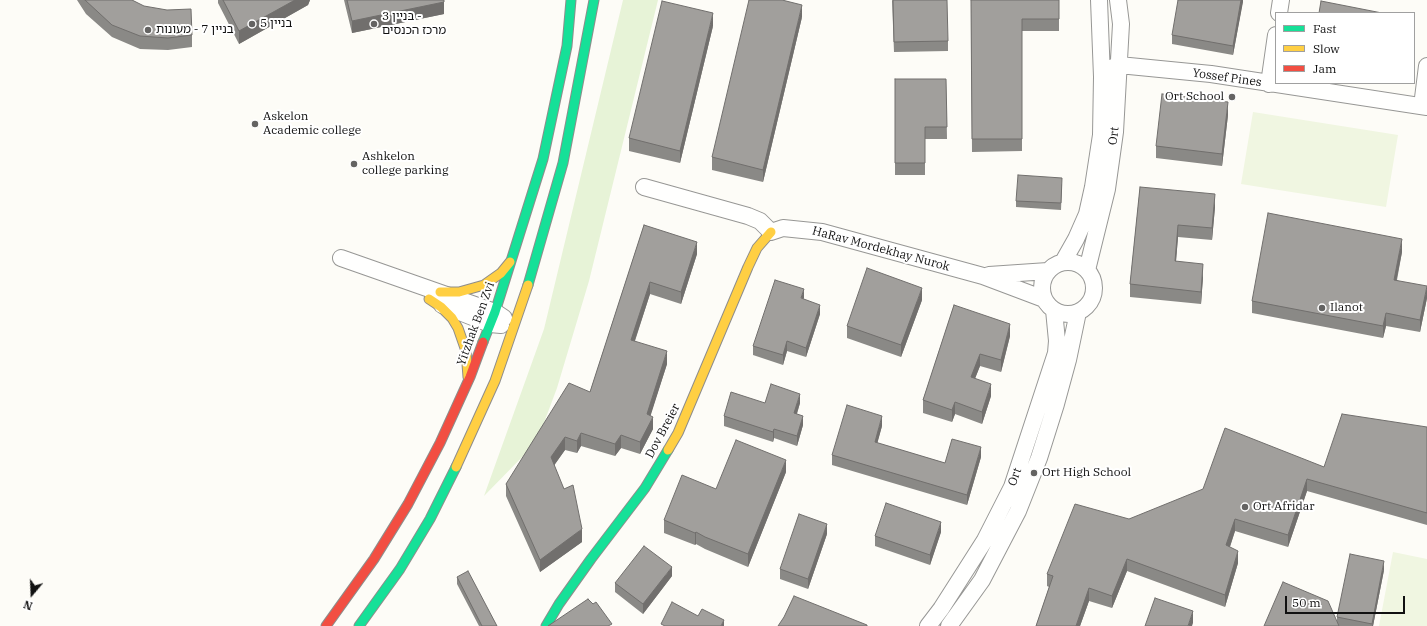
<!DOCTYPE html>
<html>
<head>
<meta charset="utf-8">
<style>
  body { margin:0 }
  #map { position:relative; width:1427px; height:626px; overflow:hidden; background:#fdfcf7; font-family:"IBM Plex Serif",serif }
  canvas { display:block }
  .legend { position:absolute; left:1275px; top:12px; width:140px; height:72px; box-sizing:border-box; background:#fff; border:1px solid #a0a0a0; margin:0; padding:5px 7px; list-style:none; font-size:12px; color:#111 }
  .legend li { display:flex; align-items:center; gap:8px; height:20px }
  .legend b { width:20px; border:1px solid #a0a0a0 }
  .north { position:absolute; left:12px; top:574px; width:40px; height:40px; -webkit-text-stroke:3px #fff; paint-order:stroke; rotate:199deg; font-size:11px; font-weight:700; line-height:16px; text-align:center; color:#111 }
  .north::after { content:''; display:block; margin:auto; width:14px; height:18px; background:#111; clip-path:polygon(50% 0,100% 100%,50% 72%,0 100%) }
  .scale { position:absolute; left:1285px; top:596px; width:120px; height:18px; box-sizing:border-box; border:2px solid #111; border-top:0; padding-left:5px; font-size:12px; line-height:14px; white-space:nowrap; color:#111; -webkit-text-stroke:3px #fff; paint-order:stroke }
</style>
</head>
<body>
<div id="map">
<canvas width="1427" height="626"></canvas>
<ul class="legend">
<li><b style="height:5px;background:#16e098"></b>Fast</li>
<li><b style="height:5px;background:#ffcf43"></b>Slow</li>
<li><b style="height:5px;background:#f24e42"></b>Jam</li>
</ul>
<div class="north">N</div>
<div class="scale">50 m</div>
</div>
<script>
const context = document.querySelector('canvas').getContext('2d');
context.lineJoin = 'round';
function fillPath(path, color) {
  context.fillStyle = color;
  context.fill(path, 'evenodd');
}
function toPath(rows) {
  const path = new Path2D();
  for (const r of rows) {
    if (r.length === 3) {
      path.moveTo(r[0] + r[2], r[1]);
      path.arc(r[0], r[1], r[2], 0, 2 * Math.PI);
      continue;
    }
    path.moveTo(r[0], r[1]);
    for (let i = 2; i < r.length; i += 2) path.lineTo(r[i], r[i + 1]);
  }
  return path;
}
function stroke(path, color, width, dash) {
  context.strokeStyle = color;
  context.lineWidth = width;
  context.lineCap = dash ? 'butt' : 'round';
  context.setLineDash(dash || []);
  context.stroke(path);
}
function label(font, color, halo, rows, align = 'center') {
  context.font = font + ' "IBM Plex Serif","Noto Sans Hebrew",serif';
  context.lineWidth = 4;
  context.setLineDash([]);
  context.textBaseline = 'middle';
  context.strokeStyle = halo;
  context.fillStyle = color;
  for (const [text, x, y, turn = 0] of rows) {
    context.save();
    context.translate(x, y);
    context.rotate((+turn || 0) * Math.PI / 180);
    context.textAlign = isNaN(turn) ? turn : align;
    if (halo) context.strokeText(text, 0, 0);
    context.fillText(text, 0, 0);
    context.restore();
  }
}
fillPath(toPath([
  [623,0,658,0,589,281,557,388,542,428,530,449,484,496,544,329]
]), '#e7f3d7');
fillPath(toPath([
  [1253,112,1398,135,1386,207,1241,184],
  [1393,552,1427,559,1427,626,1379,626]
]), '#f0f6e1');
const street = toPath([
  [1279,13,1281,0],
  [1102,77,1113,67,1119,65,1211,74,1427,107],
  [1269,84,1276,35],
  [1422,106,1427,66],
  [644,187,748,216,760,221,771,232,783,228,822,232,983,276,1044,299],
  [341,258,495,312,504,318],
  [1063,262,1076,239,1087,214,1093,187,1101,135,1102,77,1099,0],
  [1068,288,26],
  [1087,270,1107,189,1115,132,1121,24,1118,0],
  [989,275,1048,271],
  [442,305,490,324,501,325],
  [928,626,941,609,985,540,1012,487,1056,353,1057,341,1054,310],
  [949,626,982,580,1018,511,1039,458,1056,404,1068,360,1078,312]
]);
const fast = toPath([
  [528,285,563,163,594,0],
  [483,342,495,312,543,159,567,46,571,0],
  [359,626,400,569,430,519,456,467],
  [546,626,559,604,591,559,645,488,668,450]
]);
const slow = toPath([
  [440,292,459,292,484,285,501,273,510,262],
  [429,299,441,307,452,318,458,328,466,351,468,377],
  [668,450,678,433,748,267,757,248,771,232],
  [456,467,495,381,528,285]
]);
const jam = toPath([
  [326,626,374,559,408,504,440,443,470,377,483,342]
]);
stroke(street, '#979795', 18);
stroke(fast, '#8e8d8b', 11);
stroke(slow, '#8e8d8b', 11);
stroke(jam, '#8e8d8b', 11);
stroke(street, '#fffffe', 16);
stroke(fast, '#16e098', 9);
stroke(slow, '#ffcf43', 9);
stroke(jam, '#f24e42', 9);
fillPath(toPath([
  [77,0,132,0,192,35,192,47,168,50,140,49,112,37,86,14],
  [218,0,310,0,308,5,239,44,218,3],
  [344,0,444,0,444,14,352,33],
  [892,0,948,41,948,51,894,52],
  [971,0,1059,0,1059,31,1022,31,1022,151,972,152],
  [1243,0,1233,55,1172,44,1172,35],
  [802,17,763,182,712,170,712,157],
  [713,26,680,163,629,151,629,138],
  [895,79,946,79,947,139,925,139,925,175,895,175],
  [1228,115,1222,166,1156,158,1156,146],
  [1062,184,1061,210,1016,207,1016,201],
  [1140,187,1215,207,1212,240,1178,237,1176,261,1203,277,1201,304,1130,297,1130,284],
  [644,225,697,254,681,304,650,294,635,341,667,364,650,416,653,429,640,454,621,448,615,456,581,446,577,453,565,450,554,465,582,542,540,572,506,496,506,484,590,392],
  [1402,252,1397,280,1427,298,1420,332,1386,326,1383,338,1252,313,1252,301],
  [804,299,820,314,806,357,787,351,783,365,753,355,753,346],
  [922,300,901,357,847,338,847,326],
  [954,305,1010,336,1001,372,980,366,975,378,991,396,982,424,955,414,952,422,923,413,923,400],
  [765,403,800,403,797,414,803,425,797,446,774,438,773,442,724,426,724,416],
  [882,426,877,443,945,463,981,457,967,505,832,465,832,455],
  [1427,427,1427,525,1307,491,1288,547,1235,531,1230,547,1238,563,1225,607,1127,571,1112,608,1089,601,1080,626,1036,626,1049,587,1047,586,1047,574,1129,519,1324,467],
  [786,472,748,567,705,549,696,544,695,545,664,533,664,520,716,489],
  [941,532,930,565,875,546,875,536],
  [827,534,808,589,780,579,780,569],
  [1384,570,1373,626,1264,626,1337,622,1337,617],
  [672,576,643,614,615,592,615,583],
  [457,577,497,626,479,626,457,584]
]), '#8a8986');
fillPath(toPath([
  [295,0,310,0,308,5,239,44,239,31],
  [1241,0,1243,0,1243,2,1233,55,1233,46],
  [444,2,444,14,352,33,352,21],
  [802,5,802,17,763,182,763,170],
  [713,13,713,26,680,163,680,151],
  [1228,102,1228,115,1222,166,1222,154],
  [1215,194,1215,207,1212,240,1212,228],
  [1178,225,1178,237,1175,273,1175,261],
  [1402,239,1402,252,1394,292,1394,280],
  [697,242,697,254,681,304,681,292],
  [1203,264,1203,277,1201,304,1201,292],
  [650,282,650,294,631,352,631,340],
  [1427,286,1427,298,1420,332,1420,320],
  [922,288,922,300,901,357,901,345],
  [804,289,804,299,801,298],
  [820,305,820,314,806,357,806,348],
  [1386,313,1386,326,1383,338,1383,326],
  [1010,324,1010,336,1001,372,1001,360],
  [787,341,787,351,783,365,783,355],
  [667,351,667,364,647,427,647,414],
  [980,354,980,366,971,389,971,377],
  [991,384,991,396,982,424,982,412],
  [800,394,800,403,794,422,794,413],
  [955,402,955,414,952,422,952,410],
  [803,416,803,425,797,446,797,436],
  [882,416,882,426,875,452,875,442],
  [653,417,653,429,640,454,640,442],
  [774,429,774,438,773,442,773,432],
  [581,433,581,446,577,453,577,441],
  [621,435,621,448,615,456,615,444],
  [565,437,565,450,551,470,551,457],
  [981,447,981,457,967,505,967,495],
  [786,460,786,472,748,567,748,554],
  [1307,479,1307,491,1288,547,1288,535],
  [1235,519,1235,531,1226,558,1226,545],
  [941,522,941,532,930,565,930,555],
  [827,524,827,534,808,589,808,579],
  [582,529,582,542,540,572,540,560],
  [696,532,696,544,695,545,695,533],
  [1238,551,1238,563,1225,607,1225,595],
  [1127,559,1127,571,1112,608,1112,596],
  [1384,561,1384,570,1373,626,1372,626],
  [672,567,672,576,643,614,643,604],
  [1089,588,1089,601,1080,626,1076,626],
  [1193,611,1193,623,1192,626,1188,626],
  [724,620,724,626,721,626]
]), '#716f6d');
const building = toPath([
  [85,0,132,0,144,6,167,10,191,9,192,35,168,38,140,36,112,25,85,0],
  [223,0,295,0,239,31,223,0],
  [347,0,444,0,444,2,352,21,347,0],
  [749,0,782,0,802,5,763,170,712,157,749,0],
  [893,0,947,0,948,41,894,42,893,0],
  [971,0,1059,0,1059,19,1022,19,1022,139,972,139,971,0],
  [1178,0,1241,0,1233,46,1172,35,1178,0],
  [662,1,713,13,680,151,629,138,662,1],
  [1321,1,1382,13,1319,13,1321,1],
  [895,79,946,79,947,127,925,127,925,163,895,163,895,79],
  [1162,94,1228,102,1222,154,1156,146,1162,94],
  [1018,175,1062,178,1061,203,1016,201,1018,175],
  [1140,187,1215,194,1212,228,1178,225,1175,261,1203,264,1201,292,1130,284,1140,187],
  [1268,213,1402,239,1394,280,1427,286,1420,320,1386,313,1383,326,1252,301,1268,213],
  [644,225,697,242,681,292,650,282,631,340,667,351,647,414,653,417,640,442,621,435,615,444,581,433,577,441,565,437,551,457,564,489,573,485,582,529,540,560,506,484,569,383,590,392,644,225],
  [867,268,922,288,901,345,847,326,867,268],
  [775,280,804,289,801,298,820,305,806,348,787,341,783,355,753,346,775,280],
  [954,305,1010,324,1001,360,980,354,971,377,991,384,982,412,955,402,952,410,923,400,954,305],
  [771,384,800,394,794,413,803,416,797,436,774,429,773,432,724,416,731,392,765,403,771,384],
  [847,405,882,416,875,442,945,463,952,439,981,447,967,495,832,455,847,405],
  [1342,414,1427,427,1427,513,1307,479,1288,535,1235,519,1226,545,1238,551,1225,595,1127,559,1112,596,1089,588,1076,626,1036,626,1053,576,1047,574,1075,504,1129,519,1203,489,1225,428,1324,467,1342,414],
  [736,440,786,460,748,554,705,537,696,532,695,533,664,520,682,475,716,489,736,440],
  [886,503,941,522,930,555,875,536,886,503],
  [799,514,827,524,808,579,780,569,799,514],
  [644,546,672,567,643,604,615,583,644,546],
  [1350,554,1384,561,1372,624,1337,617,1350,554],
  [468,571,497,626,482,626,457,577,468,571],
  [1283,582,1328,601,1339,626,1264,626,1283,582],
  [794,596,867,625,867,626,778,626,784,617,794,596],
  [1155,598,1193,611,1188,626,1145,626,1155,598],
  [588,599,593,604,596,602,612,624,608,626,548,626,588,599],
  [672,602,698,616,702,609,724,620,721,626,665,626,661,624,672,602]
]);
fillPath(building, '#a19f9c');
stroke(building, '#716f6d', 1);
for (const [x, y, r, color] of [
  [252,24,4,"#646362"],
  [374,24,4,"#646362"],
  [148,30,4,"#646362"],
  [1232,97,4,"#646362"],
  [255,124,4,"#646362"],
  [354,164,4,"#646362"],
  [1322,308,4,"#646362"],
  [1034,473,4,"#646362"],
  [1245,507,4,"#646362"]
]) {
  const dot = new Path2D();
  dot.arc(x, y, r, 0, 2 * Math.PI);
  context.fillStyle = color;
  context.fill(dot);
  stroke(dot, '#fff', 1.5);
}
label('12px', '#111', '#fff', [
  ["בניין 3 -",382,17],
  ["מרכז הכנסים",382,31],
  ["בניין 5",260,24],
  ["בניין 7 - מעונות",156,30],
  ["Ort School",1224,97,"right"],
  ["Askelon",263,117],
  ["Academic college",263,131],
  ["Ashkelon",362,157],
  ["college parking",362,171],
  ["Ilanot",1330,308],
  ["Ort High School",1042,473],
  ["Ort Afridar",1253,507]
], 'left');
label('12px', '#111', '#fff', [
  ["Yossef Pines",1227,78,8],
  ["Ort",1114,136,-83],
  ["HaRav Mordekhay Nurok",881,249,15],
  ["Yitzhak Ben Zvi",476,324,-70],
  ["Dov Breier",663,431,-62],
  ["Ort",1015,477,-70]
]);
</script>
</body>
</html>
